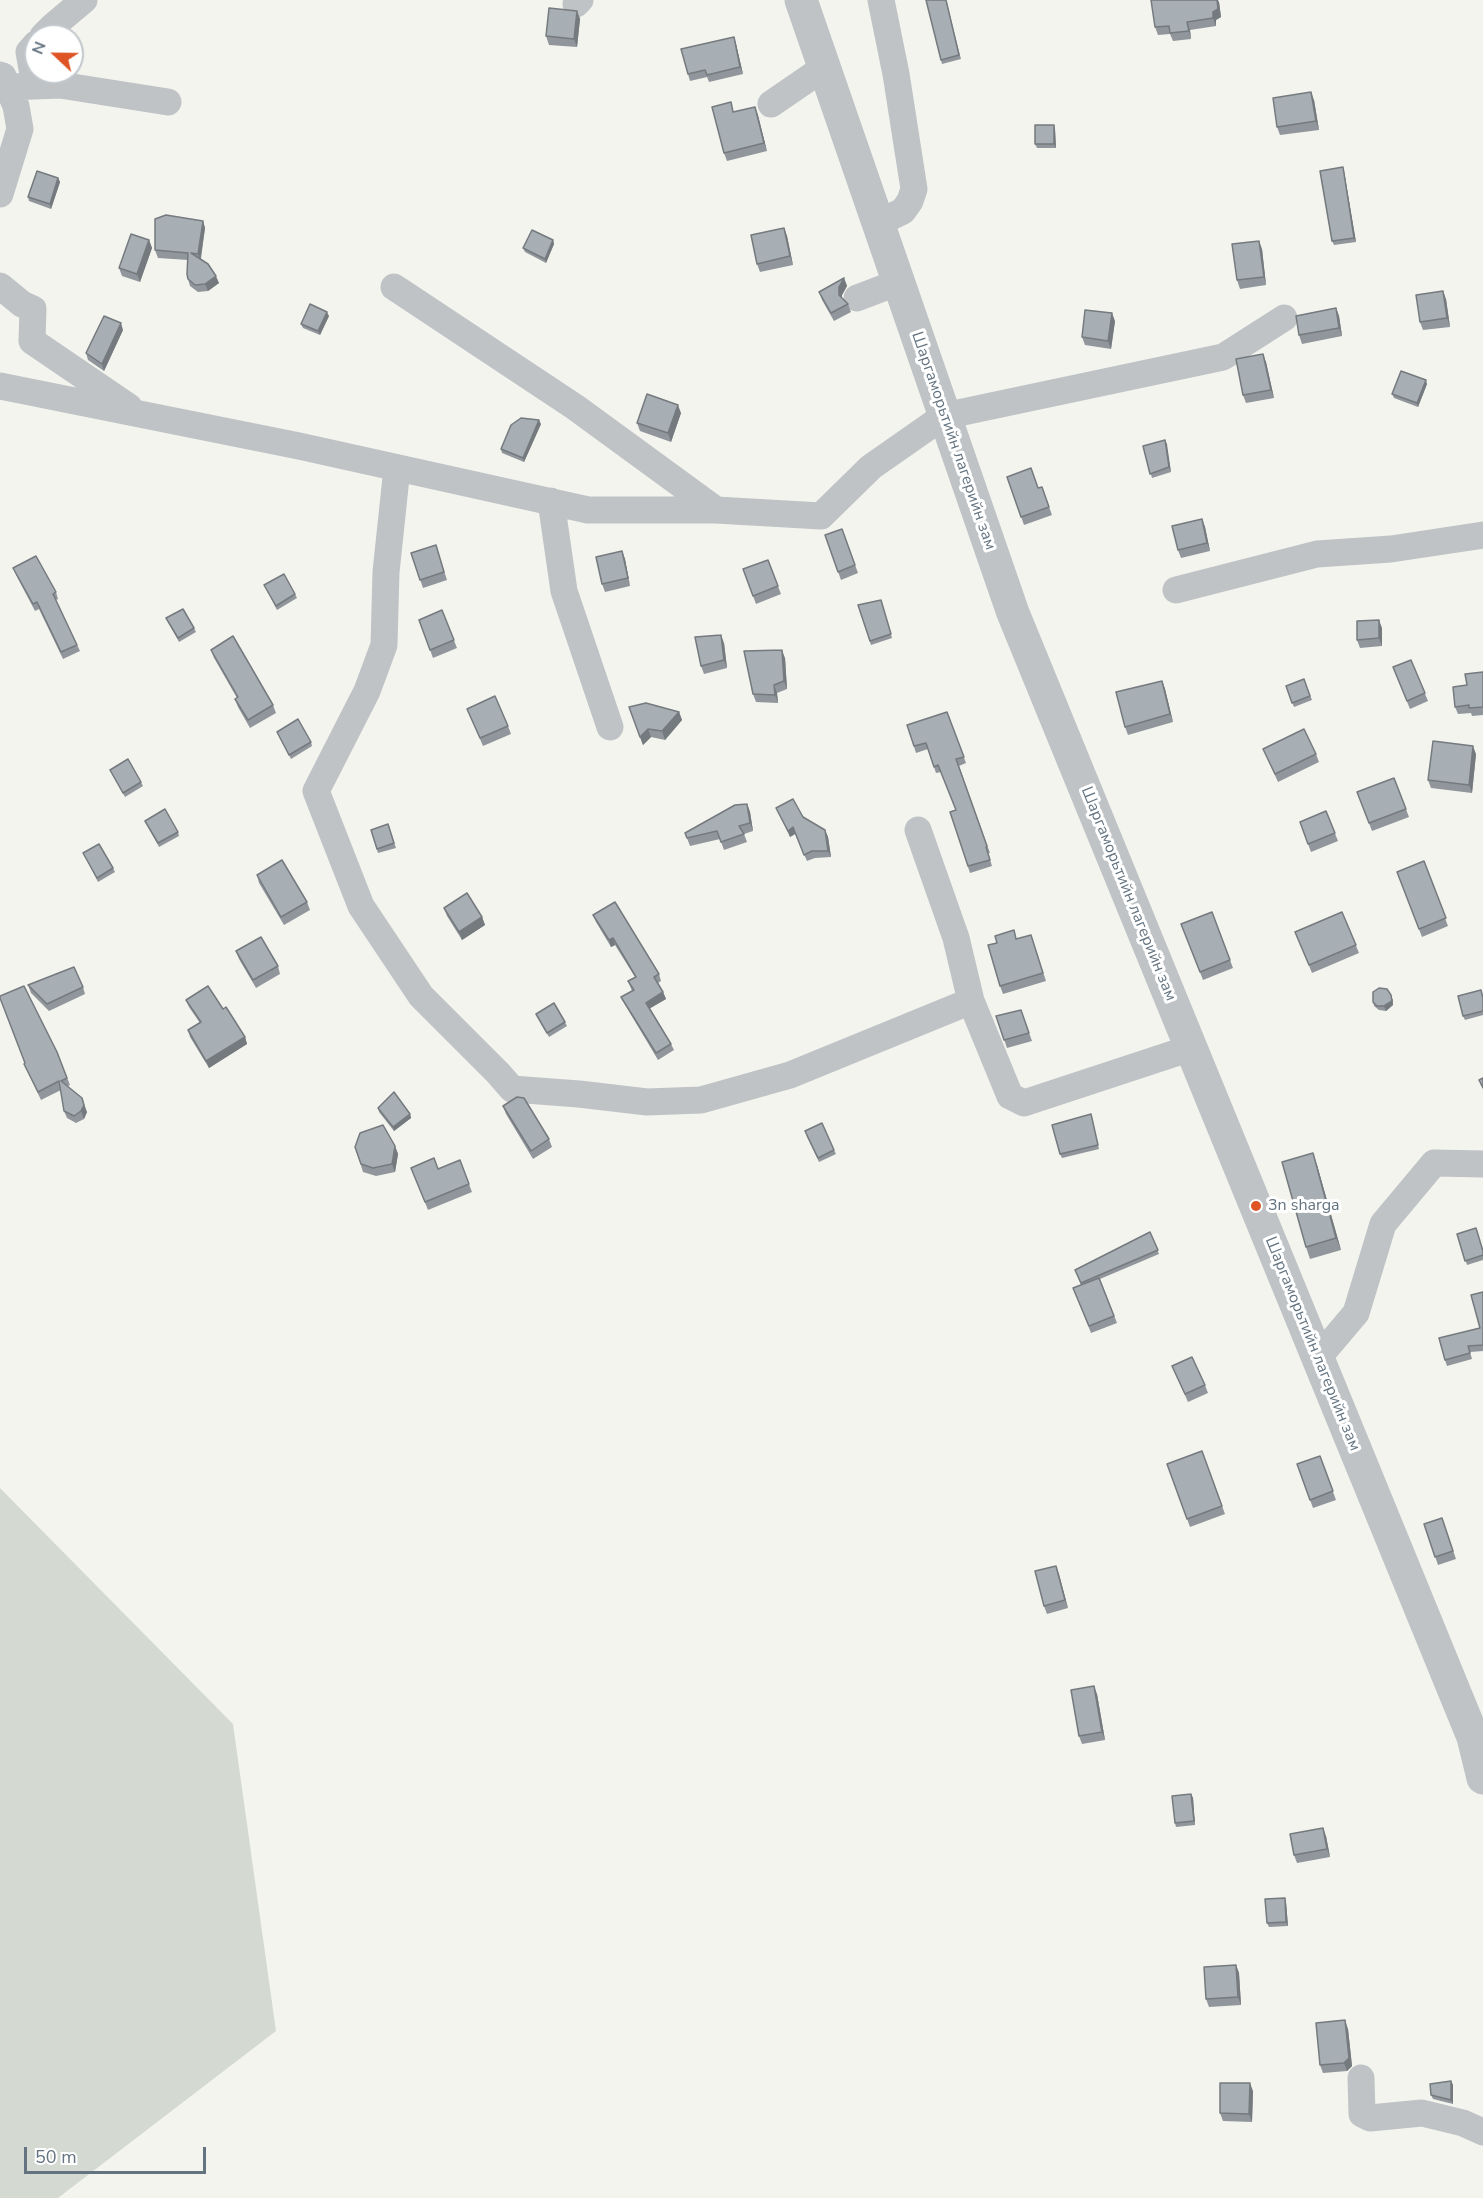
<!DOCTYPE html>
<html>
<head>
<meta charset="utf-8">
<style>
  body { margin:0 }
  #map { position:relative; width:1483px; height:2198px; overflow:hidden; background:#f4f4ef; font-family:"Nunito Sans",sans-serif }
  canvas { display:block }
  .north { position:absolute; left:24px; top:24px; width:60px; height:60px; box-sizing:border-box; background:#fff; border:2px solid #c1c7cc; border-radius:50%; rotate:292deg; font-size:16px; font-weight:700; line-height:24px; text-align:center; color:#637380 }
  .north::after { content:''; display:block; margin:auto; width:21px; height:27px; background:#de5425; clip-path:polygon(50% 0,100% 100%,50% 72%,0 100%) }
  .scale { position:absolute; left:24px; top:2147px; width:182px; height:27px; box-sizing:border-box; border:3px solid #637380; border-top:0; padding-left:8px; font-size:18px; line-height:21px; white-space:nowrap; color:#637380; -webkit-text-stroke:4px #fff; paint-order:stroke }
</style>
</head>
<body>
<div id="map">
<canvas width="1483" height="2198"></canvas>
<div class="north">N</div>
<div class="scale">50 m</div>
</div>
<script>
const context = document.querySelector('canvas').getContext('2d');
context.lineJoin = 'round';
function fillPath(path, color) {
  context.fillStyle = color;
  context.fill(path, 'evenodd');
}
function toPath(rows) {
  const path = new Path2D();
  for (const r of rows) {
    path.moveTo(r[0], r[1]);
    for (let i = 2; i < r.length; i += 2) path.lineTo(r[i], r[i + 1]);
  }
  return path;
}
function stroke(path, color, width, dash) {
  context.strokeStyle = color;
  context.lineWidth = width;
  context.lineCap = dash ? 'butt' : 'round';
  context.setLineDash(dash || []);
  context.stroke(path);
}
function label(font, color, halo, rows, align = 'center') {
  context.font = font + ' "Nunito Sans",sans-serif';
  context.lineWidth = 6;
  context.setLineDash([]);
  context.textBaseline = 'middle';
  context.strokeStyle = halo;
  context.fillStyle = color;
  for (const [text, x, y, turn = 0] of rows) {
    context.save();
    context.translate(x, y);
    context.rotate((+turn || 0) * Math.PI / 180);
    context.textAlign = isNaN(turn) ? turn : align;
    if (halo) context.strokeText(text, 0, 0);
    context.fillText(text, 0, 0);
    context.restore();
  }
}
fillPath(toPath([
  [0,1488,233,1724,276,2031,58,2198,0,2198]
]), '#d4dad1');
stroke(toPath([
  [576,4,580,0],
  [43,36,53,26,84,0],
  [0,75,3,76,16,106,20,129,0,194],
  [35,86,29,52,36,44],
  [8,87,60,85,168,102],
  [771,104,825,67],
  [878,223,903,211,910,201,914,189,896,74,881,0],
  [0,286,22,304,33,309,32,341,129,407],
  [394,287,575,407,716,510],
  [857,298,899,282],
  [0,386,299,446,588,510,716,510,821,516,871,467,944,416,1223,357,1284,318],
  [397,468,386,572,384,645,367,691,316,791,361,906,421,996,498,1073,512,1089,579,1094,647,1102,701,1100,790,1075,971,1001],
  [551,501,564,591,610,727],
  [1176,590,1317,554,1391,549,1483,535],
  [918,830,956,938,971,1001,1010,1096,1024,1103,1191,1048],
  [1318,1358,1356,1313,1383,1224,1434,1163,1483,1164],
  [1361,2078,1362,2114,1370,2118,1422,2113,1463,2123,1483,2132]
]), '#bfc3c6', 27);
stroke(toPath([
  [801,0,1013,613,1473,1737,1483,1778]
]), '#bfc3c6', 33);
fillPath(toPath([
  [926,0,946,0,961,59,942,64],
  [1219,2,1221,17,1216,20,1216,26,1190,30,1191,39,1173,41,1170,34,1158,35,1155,27],
  [577,11,580,19,577,47,549,45,546,36],
  [734,37,736,44,743,74,709,82,707,77,690,81,688,74],
  [1314,100,1319,130,1280,135,1277,127],
  [755,107,767,151,727,161,724,153,734,112],
  [1055,129,1056,148,1037,148,1035,144],
  [1343,167,1344,171,1356,242,1334,245,1332,241],
  [58,178,60,182,51,209,29,201,28,197],
  [203,221,205,228,201,259,219,283,208,291,198,292,190,286,188,279,188,260,158,258,155,250],
  [784,228,787,236,793,265,760,272,757,264],
  [149,240,152,248,140,282,122,276,119,268],
  [553,240,554,244,546,263,525,252,523,248],
  [1262,249,1266,285,1240,289,1237,280],
  [844,278,847,286,842,295,842,298,848,304,851,312,834,321,822,300,819,292],
  [1446,299,1450,327,1423,330,1420,322],
  [1336,308,1339,316,1342,336,1302,344,1299,335],
  [329,316,320,335,303,328,301,324],
  [1115,321,1111,349,1085,345,1082,337],
  [123,330,104,371,88,360,86,353],
  [1266,362,1274,398,1246,403,1243,395],
  [1427,384,1418,407,1394,398,1392,394],
  [681,413,671,442,640,431,637,423],
  [541,424,524,462,502,453,501,449],
  [1165,440,1171,472,1152,478,1143,446],
  [1007,477,1038,488,1042,487,1052,515,1024,525],
  [1202,519,1205,527,1210,551,1181,558,1178,550],
  [842,529,858,573,841,580,825,535],
  [436,545,447,580,423,588,411,553],
  [622,551,625,559,630,586,605,592,602,584],
  [768,560,781,594,756,604,743,569],
  [13,568,56,592,58,599,56,600,80,651,63,659,39,609,35,611,16,575],
  [264,585,295,594,297,598,277,610],
  [881,600,892,638,871,645,858,605],
  [442,610,457,648,433,658,419,620],
  [166,618,194,628,196,632,179,642],
  [1382,628,1382,646,1360,648,1357,640],
  [724,643,727,668,704,674,701,666],
  [211,650,273,705,276,713,250,728,238,707,235,699,237,698,214,658],
  [785,658,787,689,777,693,778,703,756,702,753,694],
  [1411,660,1428,701,1410,709,1393,667],
  [1483,672,1483,715,1472,716,1471,713,1458,714,1455,707,1467,685],
  [1304,679,1312,700,1294,707,1286,686],
  [1162,681,1165,689,1173,722,1128,735,1125,727],
  [629,707,679,712,682,720,665,740,651,737,643,745],
  [467,709,508,726,511,734,483,746],
  [947,712,966,763,959,766,990,853,988,853,992,866,970,873,950,812,956,810,941,772,936,773,928,749,916,753,907,725],
  [277,732,311,742,312,746,291,759],
  [1263,749,1316,754,1319,762,1278,782],
  [1476,754,1472,793,1431,788,1428,780],
  [110,770,141,782,143,786,125,797],
  [1394,778,1409,817,1372,831,1357,792],
  [747,804,750,812,753,831,744,834,747,842,724,850,720,839,690,846,685,833],
  [776,808,803,817,825,830,828,837,831,857,815,858,807,861,795,834,790,837],
  [1326,811,1338,841,1311,852,1300,822],
  [145,821,178,832,179,836,159,847],
  [388,824,396,848,378,853,371,830],
  [83,853,113,868,115,872,98,882],
  [1424,861,1448,926,1422,937,1397,872],
  [257,875,307,902,310,910,284,925,259,883],
  [444,908,482,917,485,925,462,940,447,916],
  [1212,912,1233,968,1203,980,1181,924],
  [1342,912,1359,953,1312,973,1295,932],
  [593,915,659,974,661,981,658,983,663,992,666,999,650,1008,671,1044,674,1050,658,1060,624,1003,621,997,632,991,628,981,635,977,615,945,611,947,596,922],
  [1031,935,1046,981,1003,994,1000,986,1017,939],
  [236,951,278,966,280,974,256,988,239,959],
  [28,985,83,987,85,994,49,1011,31,993],
  [1481,990,1483,996,1483,1015,1465,1020,1463,1016],
  [1393,999,1393,1005,1386,1011,1379,1010,1374,1006,1373,1002],
  [186,1000,223,1009,245,1037,247,1044,209,1068,190,1037,188,1030,200,1023,189,1007],
  [1021,1010,1032,1041,1007,1048,996,1016],
  [536,1014,565,1022,567,1026,549,1037],
  [57,1052,70,1085,68,1086,87,1112,84,1119,76,1123,67,1118,64,1111,61,1090,41,1100,24,1064],
  [503,1106,549,1139,552,1147,533,1159,506,1114],
  [378,1108,410,1114,411,1118,394,1131,379,1112],
  [1091,1114,1099,1149,1062,1158,1060,1154],
  [806,1135,834,1150,836,1154,819,1162],
  [395,1146,398,1154,395,1172,376,1176,363,1172,355,1147],
  [460,1160,472,1192,428,1210,411,1168,438,1169],
  [1317,1165,1341,1250,1310,1259,1306,1247],
  [1150,1232,1159,1254,1100,1279,1117,1323,1091,1333,1073,1288,1081,1285,1075,1270],
  [1457,1234,1483,1250,1483,1260,1467,1265],
  [1483,1292,1483,1351,1470,1352,1472,1359,1447,1366,1445,1360,1480,1328],
  [1172,1366,1205,1385,1208,1393,1188,1402],
  [1202,1451,1225,1514,1190,1527,1167,1464],
  [1320,1456,1336,1500,1313,1508,1297,1464],
  [1442,1518,1456,1559,1438,1565,1424,1524],
  [1056,1566,1068,1608,1047,1614,1044,1606],
  [1097,1694,1105,1740,1082,1744,1079,1736],
  [1191,1794,1193,1798,1195,1825,1176,1827,1175,1823],
  [1326,1836,1330,1857,1297,1863,1294,1855],
  [1286,1902,1288,1926,1269,1927,1267,1923],
  [1236,1965,1239,1973,1241,2005,1209,2007,1206,1999],
  [1348,2029,1352,2066,1347,2071,1323,2073,1320,2065],
  [1451,2081,1453,2085,1453,2104,1433,2099,1431,2095],
  [1253,2091,1252,2122,1223,2121,1220,2113]
]), '#90969b');
fillPath(toPath([
  [1217,0,1218,0,1219,2,1221,17,1216,20,1216,26,1213,18,1213,12],
  [577,11,580,19,577,47,574,39],
  [1187,22,1190,30,1191,39,1189,31],
  [734,37,736,44,743,74,740,67],
  [1311,92,1314,100,1319,130,1316,121],
  [755,107,758,115,767,151,764,143],
  [1054,125,1055,129,1056,148,1054,144],
  [1343,167,1344,171,1356,242,1354,238],
  [58,178,60,182,51,209,50,204],
  [203,221,205,228,200,261,198,254],
  [784,228,787,236,793,265,790,256],
  [149,240,152,248,140,282,137,274],
  [553,240,554,244,546,263,545,259],
  [1259,241,1262,249,1266,285,1264,277],
  [216,276,219,283,208,291,205,284],
  [844,278,847,286,842,295,842,303,839,295,839,287],
  [1443,291,1446,299,1450,327,1447,318],
  [1336,308,1339,316,1342,336,1339,328],
  [327,312,329,316,320,335,318,331],
  [1112,313,1115,321,1111,349,1108,341],
  [121,323,123,330,104,371,102,364],
  [1263,354,1266,362,1274,398,1271,390],
  [1426,380,1427,384,1418,407,1417,403],
  [678,405,681,413,671,442,668,433],
  [539,420,541,424,524,462,523,458],
  [1165,440,1167,444,1171,472,1169,467],
  [1202,519,1205,527,1210,551,1207,543],
  [622,551,625,559,630,586,628,578],
  [1379,620,1382,628,1382,646,1379,638],
  [721,635,724,643,727,668,724,660],
  [782,650,785,658,787,689,784,681],
  [1162,681,1165,689,1173,722,1170,714],
  [774,685,777,693,778,703,775,695],
  [679,712,682,720,665,740,662,731],
  [648,729,651,737,643,745,640,737],
  [1473,746,1476,754,1472,793,1469,785],
  [747,804,750,812,753,831,750,823],
  [793,827,795,834,790,837,788,831],
  [825,830,828,837,831,857,828,851],
  [482,917,485,925,462,940,459,932],
  [613,938,615,945,611,947,609,940],
  [663,992,666,999,649,1009,646,1003],
  [1391,995,1393,1005,1386,1011,1384,1006],
  [245,1037,247,1044,209,1068,206,1061],
  [82,1098,87,1112,84,1119,81,1111],
  [410,1114,411,1118,394,1131,393,1127],
  [395,1146,398,1154,395,1172,392,1164],
  [1313,1153,1317,1165,1341,1250,1336,1238],
  [1056,1566,1059,1574,1068,1608,1065,1600],
  [1094,1686,1097,1694,1105,1740,1102,1732],
  [1191,1794,1193,1798,1195,1825,1194,1821],
  [1323,1828,1326,1836,1330,1857,1327,1849],
  [1285,1898,1286,1902,1288,1926,1286,1922],
  [1236,1965,1239,1973,1241,2005,1238,1997],
  [1345,2020,1348,2029,1352,2066,1347,2071,1344,2063],
  [1451,2081,1453,2085,1453,2104,1451,2100],
  [1250,2083,1253,2091,1252,2122,1249,2114]
]), '#757a7e');
const building = toPath([
  [926,0,946,0,959,55,941,60,926,0],
  [1151,0,1217,0,1218,9,1213,12,1213,18,1187,22,1189,31,1170,33,1169,26,1155,27,1151,0],
  [549,8,577,11,574,39,546,36,549,8],
  [734,37,740,67,707,75,705,70,688,74,681,49,734,37],
  [1311,92,1316,121,1277,127,1273,98,1311,92],
  [731,102,733,112,755,107,764,143,724,153,712,107,731,102],
  [1035,125,1054,125,1054,144,1035,144,1035,125],
  [1343,167,1354,238,1332,241,1320,171,1343,167],
  [37,171,58,178,50,204,28,197,37,171],
  [166,215,203,221,198,254,191,253,208,264,216,276,205,284,195,285,188,279,187,274,188,253,155,250,155,219,166,215],
  [784,228,790,256,757,264,751,235,784,228],
  [532,230,553,240,545,259,523,248,532,230],
  [131,234,149,240,137,274,119,268,131,234],
  [1259,241,1264,277,1237,280,1232,244,1259,241],
  [844,278,839,287,839,295,848,304,831,313,819,292,844,278],
  [1443,291,1447,318,1420,322,1416,295,1443,291],
  [310,304,327,312,318,331,301,324,310,304],
  [1336,308,1339,328,1299,335,1296,316,1336,308],
  [1085,310,1112,313,1108,341,1082,337,1085,310],
  [104,316,121,323,102,364,86,353,104,316],
  [1263,354,1271,390,1243,395,1236,359,1263,354],
  [1401,371,1426,380,1417,403,1392,394,1401,371],
  [647,394,678,405,668,433,637,423,647,394],
  [521,418,539,420,523,458,501,449,511,425,521,418],
  [1165,440,1169,467,1150,474,1143,446,1165,440],
  [1031,468,1038,488,1042,487,1049,507,1021,517,1007,477,1031,468],
  [1202,519,1207,543,1178,550,1172,526,1202,519],
  [842,529,855,565,838,572,825,535,842,529],
  [436,545,444,572,420,580,411,553,436,545],
  [622,551,628,578,602,584,596,557,622,551],
  [36,556,56,592,53,594,77,645,61,652,37,602,33,604,13,568,36,556],
  [768,560,778,586,753,596,743,569,768,560],
  [284,574,295,594,276,606,264,585,284,574],
  [881,600,891,634,870,641,858,605,881,600],
  [183,609,194,628,178,638,166,618,183,609],
  [442,610,454,640,430,650,419,620,442,610],
  [1379,620,1379,638,1357,640,1357,621,1379,620],
  [721,635,724,660,701,666,695,637,721,635],
  [233,636,273,705,248,720,235,699,238,697,211,650,233,636],
  [782,650,784,681,774,685,775,695,753,694,744,651,782,650],
  [1411,660,1425,693,1407,701,1393,667,1411,660],
  [1483,672,1483,707,1469,708,1469,705,1455,707,1453,687,1467,685,1465,674,1483,672],
  [1304,679,1310,696,1292,703,1286,686,1304,679],
  [1162,681,1170,714,1125,727,1116,692,1162,681],
  [495,696,508,726,480,738,467,709,495,696],
  [646,703,679,712,662,731,648,729,640,737,629,707,646,703],
  [947,712,964,757,956,759,987,846,986,847,990,860,968,866,950,812,956,810,938,765,934,767,926,743,914,746,907,725,947,712],
  [298,719,311,742,289,755,277,732,298,719],
  [1304,729,1316,754,1275,774,1263,749,1304,729],
  [1433,741,1473,746,1469,785,1428,780,1433,741],
  [128,759,141,782,123,793,110,770,128,759],
  [1394,778,1406,809,1369,823,1357,792,1394,778],
  [793,799,803,817,825,830,828,851,812,851,804,855,793,827,788,831,776,808,793,799],
  [747,804,750,823,739,826,744,834,721,842,717,831,687,838,685,833,735,805,747,804],
  [165,809,178,832,158,843,145,821,165,809],
  [1326,811,1335,833,1308,844,1300,822,1326,811],
  [388,824,394,843,377,849,371,830,388,824],
  [99,844,113,868,97,878,83,853,99,844],
  [282,860,307,902,281,917,257,875,282,860],
  [1424,861,1446,918,1419,929,1397,872,1424,861],
  [467,893,482,917,459,932,444,908,467,893],
  [615,902,659,974,654,977,663,992,646,1003,671,1044,656,1053,621,997,634,990,628,981,636,977,613,938,609,940,593,915,615,902],
  [1212,912,1230,960,1200,972,1181,924,1212,912],
  [1342,912,1356,945,1309,965,1295,932,1342,912],
  [1014,930,1016,939,1031,935,1043,973,1000,986,988,945,997,943,995,936,1014,930],
  [261,937,278,966,253,980,236,951,261,937],
  [74,967,83,987,47,1004,28,985,74,967],
  [24,986,57,1052,67,1078,61,1081,82,1098,84,1105,81,1111,74,1116,64,1111,59,1081,38,1092,24,1064,25,1063,0,998,0,996,24,986],
  [208,986,223,1009,226,1007,245,1037,206,1061,188,1030,201,1022,186,1000,208,986],
  [1379,988,1387,989,1391,995,1392,1001,1384,1006,1377,1006,1373,1002,1373,992,1379,988],
  [1481,990,1483,998,1483,1011,1463,1016,1458,996,1481,990],
  [554,1003,565,1022,547,1033,536,1014,554,1003],
  [1021,1010,1029,1033,1004,1040,996,1016,1021,1010],
  [1483,1078,1483,1088,1479,1080,1483,1078],
  [394,1092,410,1114,393,1127,378,1108,394,1092],
  [517,1097,524,1098,549,1139,531,1151,503,1106,517,1097],
  [1091,1114,1098,1145,1060,1154,1052,1125,1091,1114],
  [822,1123,834,1150,818,1158,805,1131,822,1123],
  [383,1125,395,1146,392,1164,373,1168,361,1164,355,1147,360,1133,383,1125],
  [1313,1153,1336,1238,1306,1247,1282,1162,1313,1153],
  [434,1158,438,1169,460,1160,469,1184,425,1202,411,1168,434,1158],
  [1476,1228,1483,1251,1483,1255,1465,1261,1457,1234,1476,1228],
  [1150,1232,1158,1250,1081,1283,1075,1270,1150,1232],
  [1099,1278,1114,1316,1089,1326,1073,1288,1099,1278],
  [1483,1292,1483,1345,1468,1346,1470,1353,1445,1360,1439,1338,1480,1328,1471,1295,1483,1292],
  [1192,1357,1205,1385,1185,1394,1172,1366,1192,1357],
  [1202,1451,1222,1506,1187,1519,1167,1464,1202,1451],
  [1320,1456,1333,1491,1310,1500,1297,1464,1320,1456],
  [1442,1518,1453,1551,1435,1557,1424,1524,1442,1518],
  [1056,1566,1065,1600,1044,1606,1035,1571,1056,1566],
  [1094,1686,1102,1732,1079,1736,1071,1690,1094,1686],
  [1191,1794,1194,1821,1175,1823,1172,1796,1191,1794],
  [1323,1828,1327,1849,1294,1855,1290,1834,1323,1828],
  [1285,1898,1286,1922,1267,1923,1265,1899,1285,1898],
  [1236,1965,1238,1997,1206,1999,1204,1967,1236,1965],
  [1345,2020,1349,2058,1344,2063,1320,2065,1316,2023,1345,2020],
  [1451,2081,1451,2100,1431,2095,1430,2084,1451,2081],
  [1220,2083,1250,2083,1249,2114,1220,2113,1220,2083]
]);
fillPath(building, '#a7afb4');
stroke(building, '#757a7e', 1.5);
for (const [x, y, r, color] of [
  [1256,1206,6,"#de5425"]
]) {
  const dot = new Path2D();
  dot.arc(x, y, r, 0, 2 * Math.PI);
  context.fillStyle = color;
  context.fill(dot);
  stroke(dot, '#fff', 2);
}
label('16px', '#637380', '#fff', [
  ["Шаргаморьтийн лагерийн зам",953,441,71],
  ["Шаргаморьтийн лагерийн зам",1128,894,68],
  ["Шаргаморьтийн лагерийн зам",1312,1344,68]
]);
label('16px', '#637380', '#fff', [
  ["3n sharga",1268,1206]
], 'left');
</script>
</body>
</html>
